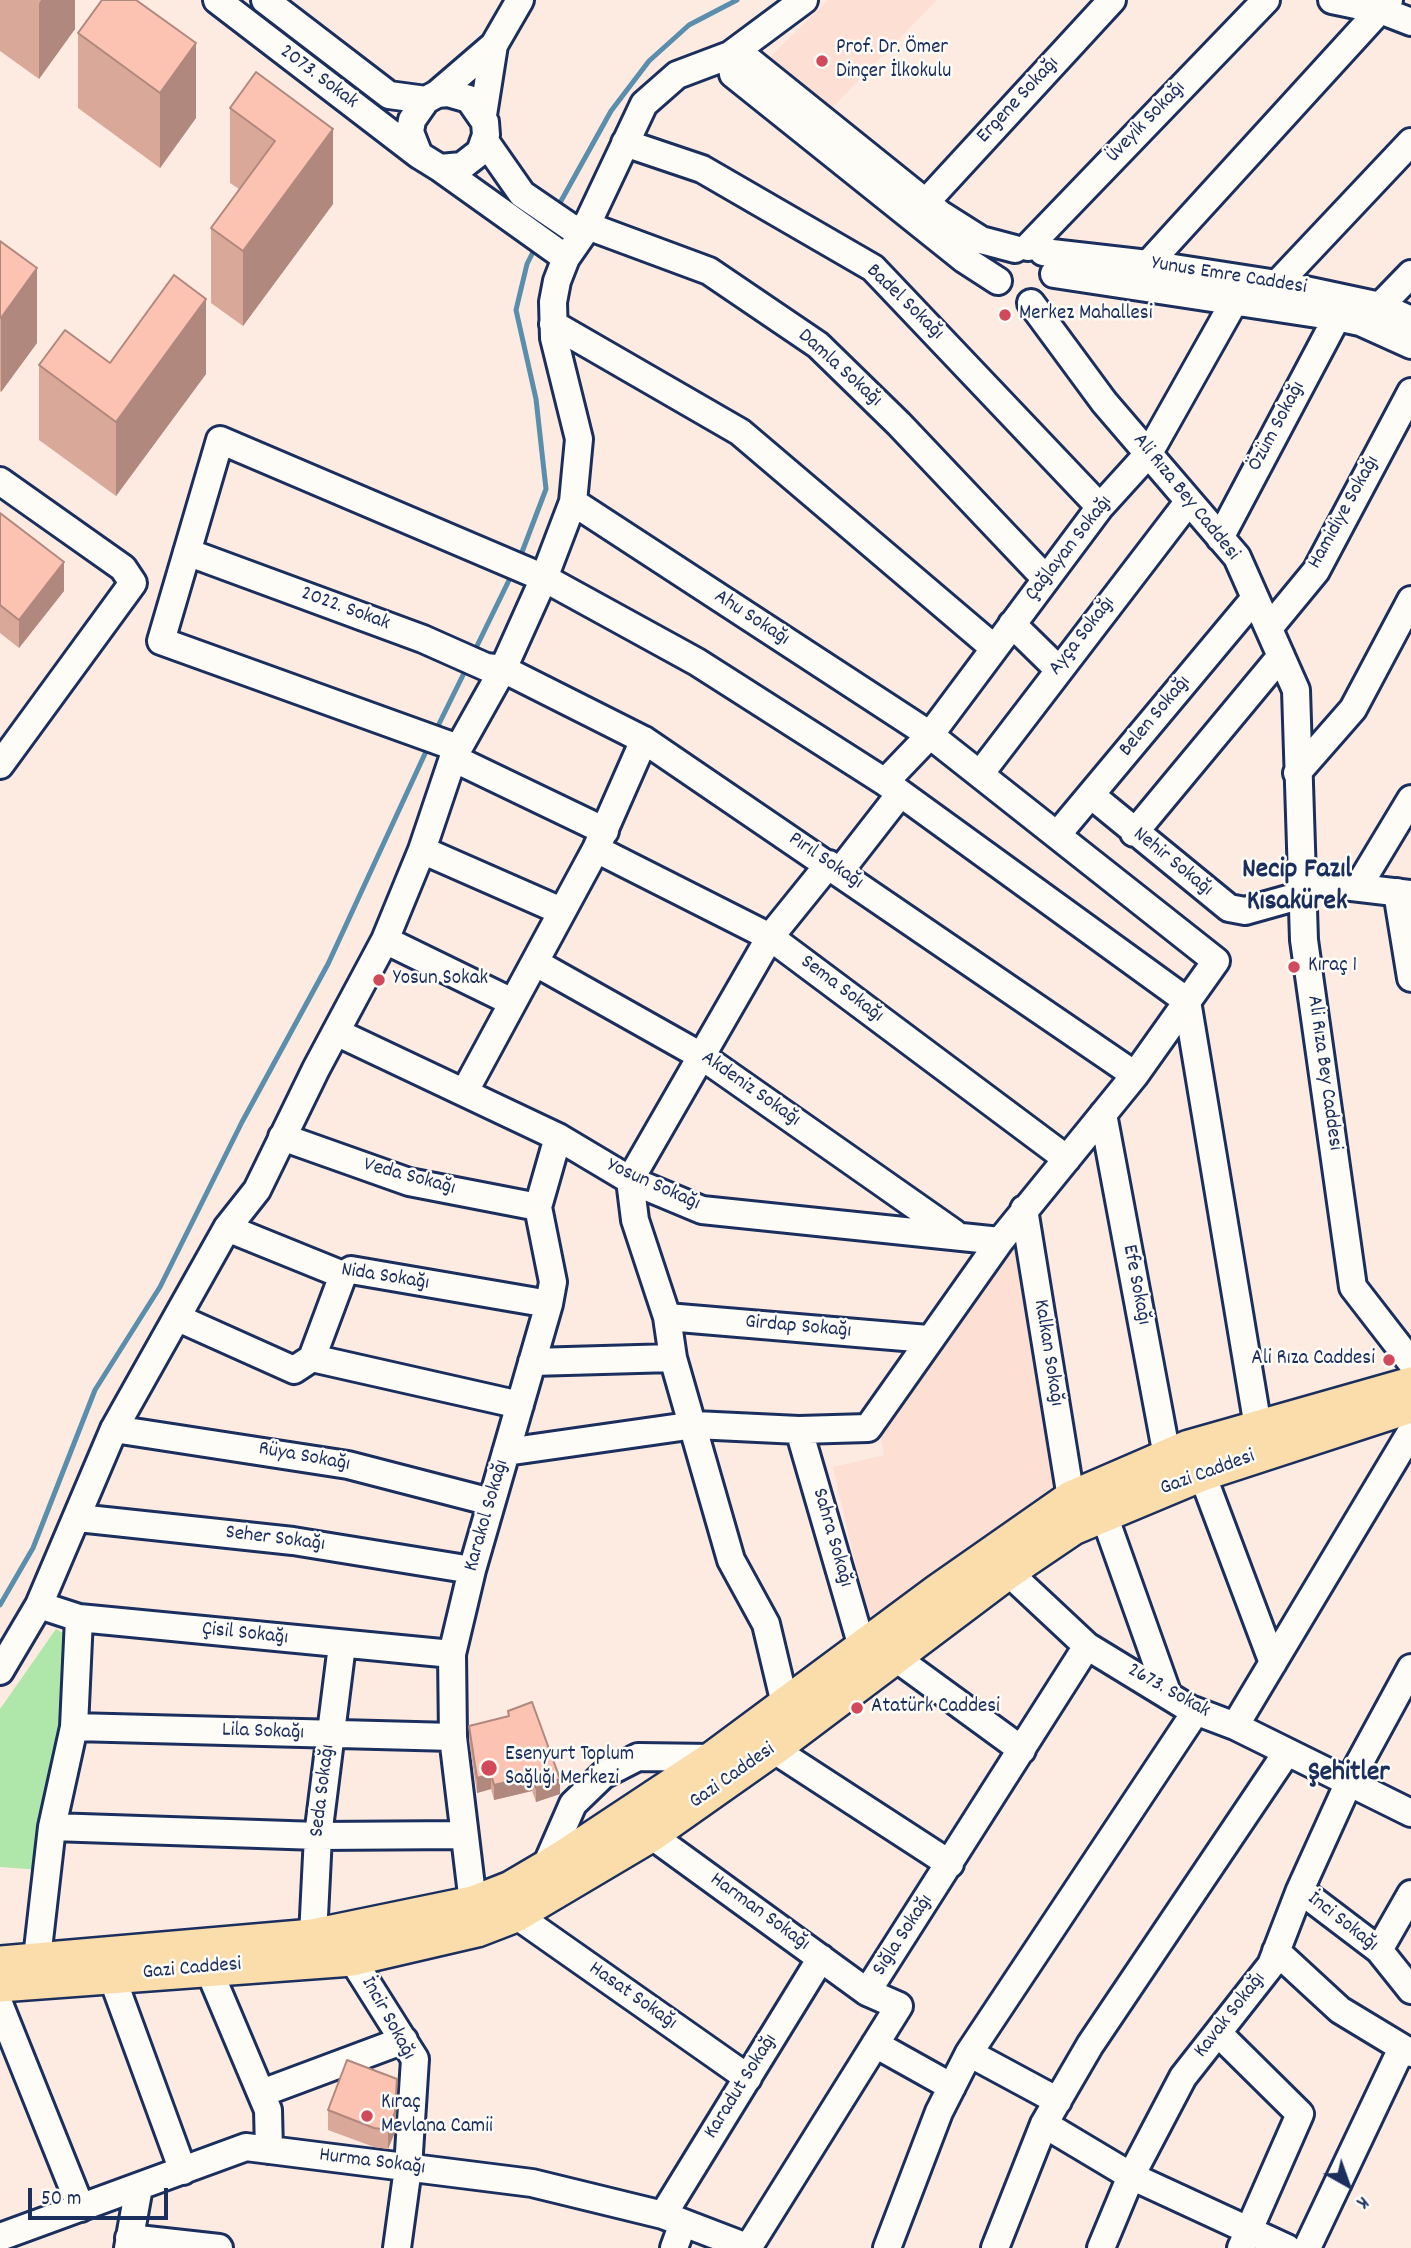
<!DOCTYPE html>
<html>
<head>
<meta charset="utf-8">
<style>
  body { margin:0 }
  #map { position:relative; width:1411px; height:2248px; overflow:hidden; background:#fdebe2; font-family:Dekko,sans-serif }
  canvas { display:block }
  .north { position:absolute; left:1313px; top:2150px; width:70px; height:70px; -webkit-text-stroke:5px #fdfcf7; paint-order:stroke; rotate:140deg; font-size:19px; font-weight:700; line-height:28px; text-align:center; color:#1b2f5e }
  .north::after { content:''; display:block; margin:auto; width:24px; height:32px; background:#1b2f5e; clip-path:polygon(50% 0,100% 100%,50% 72%,0 100%) }
  .scale { position:absolute; left:28px; top:2188px; width:140px; height:32px; box-sizing:border-box; border:4px solid #1b2f5e; border-top:0; padding-left:9px; font-size:21px; line-height:24px; white-space:nowrap; color:#1b2f5e; -webkit-text-stroke:5px #fdfcf7; paint-order:stroke }
</style>
</head>
<body>
<div id="map">
<canvas width="1411" height="2248"></canvas>
<div class="north">K</div>
<div class="scale">50 m</div>
</div>
<script>
const context = document.querySelector('canvas').getContext('2d');
context.lineJoin = 'round';
function fillPath(path, color) {
  context.fillStyle = color;
  context.fill(path, 'evenodd');
}
function toPath(rows) {
  const path = new Path2D();
  for (const r of rows) {
    path.moveTo(r[0], r[1]);
    for (let i = 2; i < r.length; i += 2) path.lineTo(r[i], r[i + 1]);
  }
  return path;
}
function stroke(path, color, width, dash) {
  context.strokeStyle = color;
  context.lineWidth = width;
  context.lineCap = dash ? 'butt' : 'round';
  context.setLineDash(dash || []);
  context.stroke(path);
}
function label(font, color, halo, rows, align = 'center') {
  context.font = font + ' Dekko,sans-serif';
  context.lineWidth = 5;
  context.setLineDash([]);
  context.textBaseline = 'middle';
  context.strokeStyle = halo;
  context.fillStyle = color;
  for (const [text, x, y, turn = 0] of rows) {
    context.save();
    context.translate(x, y);
    context.rotate((+turn || 0) * Math.PI / 180);
    context.textAlign = isNaN(turn) ? turn : align;
    if (halo) context.strokeText(text, 0, 0);
    context.fillText(text, 0, 0);
    context.restore();
  }
}
fillPath(toPath([
  [828,0,937,0,823,117,759,68],
  [1020,1236,1059,1495,870,1628,833,1467,884,1455,879,1427]
]), '#fddfd4');
fillPath(toPath([
  [56,1629,76,1640,41,1870,0,1867,0,1709]
]), '#afe6a9');
stroke(toPath([
  [556,210,611,111,649,61,689,25,737,0],
  [519,560,546,489,536,399,516,310,527,264,536,246],
  [474,652,513,572],
  [436,730,467,667],
  [0,1605,33,1548,95,1390,160,1287,242,1122,328,964,429,745]
]), '#598ead', 5);
const minor = toPath([
  [217,0,419,155],
  [265,0,389,95,426,100],
  [1332,0,1380,10,1411,22],
  [730,55,733,74,964,259,998,281],
  [730,55,746,58,940,214,981,240,1015,249],
  [437,94,448,93,469,99,485,122,486,135,480,152,462,166,440,168,419,155,410,132,412,120,426,100,437,94,494,45],
  [483,115,494,45,520,0],
  [485,141,522,194,582,235],
  [625,143,702,169,873,268,1100,507],
  [440,168,566,258],
  [926,202,1112,0],
  [585,225,709,271,818,345,899,424,1046,579],
  [1028,247,1266,0],
  [1043,252,1148,264,1277,284,1380,306,1411,320],
  [1148,264,1389,0],
  [1054,274,1337,317,1360,322,1411,345],
  [1277,284,1411,142],
  [1031,303,1104,402,1237,557,1296,690,1304,940,1353,1287,1411,1362],
  [1380,306,1411,274],
  [553,324,740,432,994,648],
  [0,481,123,568,133,583,0,765],
  [1220,538,1337,317],
  [187,552,423,639,486,667,503,669,644,740,1135,1075],
  [1012,624,1058,669],
  [1269,628,1316,571,1411,392],
  [458,748,161,641,220,440,544,578,697,662,885,782,1187,1001,1258,1427],
  [453,758,605,831],
  [1297,773,1353,709,1411,600],
  [980,774,1189,501],
  [885,782,930,735,1100,507,1149,453,1234,302],
  [1091,795,1229,908,1245,911,1302,895],
  [1134,833,1281,656],
  [1057,835,1255,598],
  [596,849,770,937,1067,1159],
  [422,850,561,911],
  [840,871,900,794],
  [1301,881,1411,894],
  [1358,887,1411,799],
  [1397,892,1411,978],
  [385,940,512,1002],
  [536,963,703,1057,954,1233],
  [336,1032,558,1137,630,1180,702,1210,1000,1241],
  [465,1091,596,849,644,740],
  [1103,1114,1167,1456],
  [282,1137,409,1182,538,1207],
  [1024,1209,1071,1498],
  [227,1228,343,1275,351,1270,549,1304],
  [667,1317,928,1339],
  [178,1318,294,1370,312,1358,343,1275],
  [312,1358,520,1405],
  [532,1362,673,1358],
  [114,1429,348,1465,491,1502],
  [799,1430,862,1647],
  [506,1452,695,1425,799,1430,868,1428,1000,1241,1135,1075,1216,961,930,735,573,502],
  [1202,1474,1273,1663],
  [1104,1515,1168,1695],
  [78,1518,293,1541,472,1570],
  [1008,1572,1087,1646,1190,1709,1235,1726,1411,1813],
  [39,1605,79,1618,452,1654],
  [896,1658,1022,1750],
  [0,1671,39,1605,114,1429,227,1228,257,1190,316,1069,385,940,422,850,453,758,503,669,544,578,573,502,579,439,554,338,553,302,557,281,566,258,582,235,644,104,677,75,730,55,804,0],
  [785,1704,766,1624,731,1560,673,1358,667,1317,635,1220,630,1180,770,937,829,864],
  [1235,1726,1411,1432],
  [74,1727,453,1737],
  [773,1749,950,1864],
  [52,1827,318,1836,463,1835],
  [651,1835,867,1992],
  [545,1868,573,1804,603,1775,638,1757,713,1758],
  [1300,1890,1379,1950,1411,1990],
  [473,1903,453,1737,452,1654,472,1570,549,1304,553,1282,538,1207,558,1137],
  [516,1915,748,2078],
  [313,1936,318,1836,342,1645],
  [1379,1950,1411,1894],
  [1276,1951,1340,2010,1411,2053],
  [37,1958,52,1827,74,1727,79,1618],
  [352,1959,415,2059,408,2168,397,2248],
  [208,1968,268,2110,269,2150],
  [112,1977,183,2171],
  [0,2006,81,2208],
  [1218,2033,1300,2114,1241,2248],
  [875,2044,952,2087],
  [969,2053,1058,2101],
  [262,2093,404,2040],
  [1044,2124,1131,2176,1287,2248],
  [663,2215,821,1958],
  [0,2237,246,2147,532,2183,663,2215,749,2248],
  [129,2238,219,2248],
  [128,2248,139,2187],
  [674,2248,683,2223],
  [748,2248,899,2006,867,1992,1087,1646],
  [887,2248,939,2112,969,2053,1196,1711],
  [995,2248,1044,2124,1090,2045,1287,1752],
  [1101,2248,1131,2176,1183,2077,1271,1965,1300,1890,1349,1782,1411,1668],
  [1307,2248,1402,2048]
]);
const major = toPath([
  [0,1963,313,1936,473,1903,511,1888,562,1858,713,1758,938,1591,1071,1498,1189,1447,1411,1384],
  [0,1985,352,1959,477,1930,516,1915,651,1835,773,1749,1008,1572,1073,1528,1202,1474,1411,1406]
]);
stroke(minor, '#1b2f5e', 32);
stroke(major, '#1b2f5e', 38);
stroke(minor, '#fdfcf7', 26);
stroke(major, '#fbddab', 33);
fillPath(toPath([
  [0,0,75,0,75,29,39,79,0,51],
  [78,33,196,118,160,168,78,108],
  [256,72,333,204,243,326,211,303,211,228,239,189,230,183,230,108],
  [0,241,37,343,1,392,0,391],
  [110,363,206,374,116,496,39,440,39,365],
  [0,513,64,591,19,648,0,633],
  [508,1711,560,1794,536,1802,532,1791,494,1800,491,1789,477,1793,469,1741,469,1726,508,1716],
  [397,2099,395,2132,388,2149,374,2147,328,2130,328,2110]
]), '#d9a899');
fillPath(toPath([
  [41,0,75,0,75,29,39,79,39,4],
  [196,43,196,118,160,168,160,93],
  [333,129,333,204,243,326,243,251],
  [37,268,37,343,1,392,1,318],
  [206,299,206,374,116,496,116,422],
  [64,562,64,591,19,648,19,620],
  [491,1774,491,1789,477,1793,477,1778],
  [532,1776,532,1791,494,1800,494,1785],
  [560,1779,560,1794,536,1802,536,1788],
  [397,2079,395,2132,388,2149,388,2130]
]), '#b0887d');
const building = toPath([
  [102,0,136,0,196,43,160,93,78,33,102,0],
  [256,72,333,129,243,251,211,228,275,141,230,108,256,72],
  [0,241,37,268,1,318,0,317,0,241],
  [174,275,206,299,116,422,39,365,65,330,110,363,174,275],
  [0,513,64,562,19,620,0,605,0,513],
  [532,1702,560,1779,536,1788,532,1776,494,1785,491,1774,477,1778,469,1726,509,1716,508,1711,532,1702],
  [347,2060,397,2079,395,2112,388,2130,374,2128,328,2110,347,2060]
]);
fillPath(building, '#fcc3b2');
stroke(building, '#b0887d', 2);
for (const [x, y, r, color] of [
  [822,61,7,"#d1495b"],
  [1005,315,7,"#d1495b"],
  [1294,967,7,"#d1495b"],
  [379,980,7,"#d1495b"],
  [1389,1360,7,"#d1495b"],
  [857,1708,7,"#d1495b"],
  [489,1768,9,"#d1495b"],
  [367,2116,7,"#d1495b"]
]) {
  const dot = new Path2D();
  dot.arc(x, y, r, 0, 2 * Math.PI);
  context.fillStyle = color;
  context.fill(dot);
  stroke(dot, '#fdfcf7', 2.5);
}
label('21px', '#1b2f5e', '#fdfcf7', [
  ["Prof. Dr. Ömer",836,49],
  ["Dinçer İlkokulu",836,73],
  ["Merkez Mahallesi",1019,315],
  ["Kıraç 1",1308,967],
  ["Yosun Sokak",393,980],
  ["Ali Rıza Caddesi",1375,1360,"right"],
  ["Atatürk Caddesi",871,1708],
  ["Esenyurt Toplum",505,1756],
  ["Sağlığı Merkezi",505,1780],
  ["Kıraç",381,2104],
  ["Mevlana Camii",381,2128]
], 'left');
label('21px', '#1b2f5e', '#fdfcf7', [
  ["2073. Sokak",318,78,37],
  ["Ergene Sokağı",1019,101,-47],
  ["Üveyik Sokağı",1147,123,-46],
  ["Yunus Emre Caddesi",1229,277,9],
  ["Badel Sokağı",904,303,44],
  ["Damla Sokağı",839,369,42],
  ["Özüm Sokağı",1278,427,-62],
  ["Ali Rıza Bey Caddesi",1185,498,51],
  ["Hamidiye Sokağı",1345,513,-61],
  ["Çağlayan Sokağı",1070,549,-52],
  ["2022. Sokak",345,610,20],
  ["Ahu Sokağı",751,619,33],
  ["Ayça Sokağı",1083,637,-52],
  ["Belen Sokağı",1156,717,-50],
  ["Pırıl Sokağı",825,862,34],
  ["Nehir Sokağı",1172,863,39],
  ["Sema Sokağı",841,990,37],
  ["Ali Rıza Bey Caddesi",1323,1073,82],
  ["Akdeniz Sokağı",750,1090,35],
  ["Veda Sokağı",409,1178,15],
  ["Yosun Sokağı",653,1186,24],
  ["Nida Sokağı",385,1278,9],
  ["Efe Sokağı",1135,1285,79],
  ["Girdap Sokağı",798,1328,5],
  ["Kalkan Sokağı",1047,1353,81],
  ["Rüya Sokağı",304,1458,10],
  ["Gazi Caddesi",1208,1474,-20],
  ["Karakol Sokağı",488,1516,-74],
  ["Sahra Sokağı",831,1538,74],
  ["Seher Sokağı",275,1540,7],
  ["Çisil Sokağı",245,1635,6],
  ["2673. Sokak",1168,1692,29],
  ["Lila Sokağı",263,1733,2],
  ["Gazi Caddesi",733,1777,-35],
  ["Seda Sokağı",324,1791,-83],
  ["Harman Sokağı",759,1913,36],
  ["İnci Sokağı",1342,1923,38],
  ["Sığla Sokağı",904,1936,-57],
  ["Gazi Caddesi",192,1970,-5],
  ["Hasat Sokağı",632,1997,35],
  ["Kavak Sokağı",1231,2016,-52],
  ["İncir Sokağı",387,2019,61],
  ["Karadut Sokağı",742,2087,-58],
  ["Hurma Sokağı",372,2163,7]
]);
label('bold 28px', '#1b2f5e', '#fdfcf7', [
  ["Necip Fazıl",1297,872],
  ["Kısakürek",1297,904],
  ["Şehitler",1349,1775]
]);
</script>
</body>
</html>
